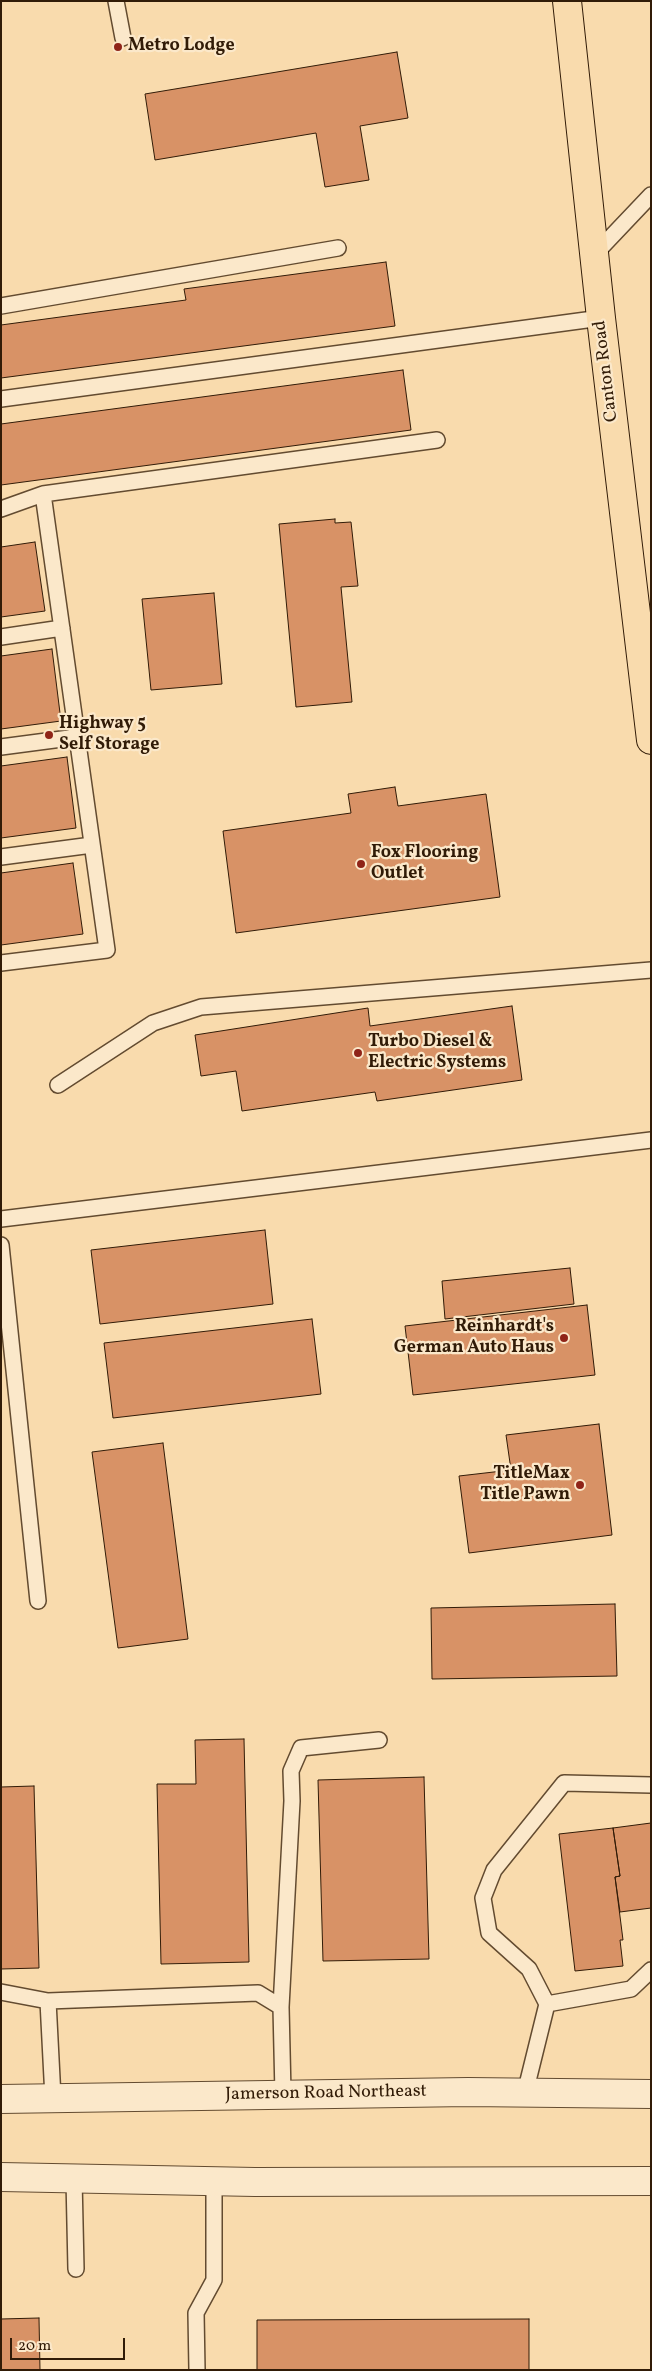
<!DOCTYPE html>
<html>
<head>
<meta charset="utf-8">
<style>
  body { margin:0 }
  #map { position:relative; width:652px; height:2371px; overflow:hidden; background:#f9dbad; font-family:Vollkorn,serif }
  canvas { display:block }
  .frame { position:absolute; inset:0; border:2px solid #311b07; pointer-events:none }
  .scale { position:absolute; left:10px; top:2338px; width:115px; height:22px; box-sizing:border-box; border:2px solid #311b07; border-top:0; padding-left:6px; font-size:15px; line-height:18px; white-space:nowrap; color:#311b07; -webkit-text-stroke:4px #fbe8ca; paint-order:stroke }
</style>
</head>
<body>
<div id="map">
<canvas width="652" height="2371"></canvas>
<div class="frame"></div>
<div class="scale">20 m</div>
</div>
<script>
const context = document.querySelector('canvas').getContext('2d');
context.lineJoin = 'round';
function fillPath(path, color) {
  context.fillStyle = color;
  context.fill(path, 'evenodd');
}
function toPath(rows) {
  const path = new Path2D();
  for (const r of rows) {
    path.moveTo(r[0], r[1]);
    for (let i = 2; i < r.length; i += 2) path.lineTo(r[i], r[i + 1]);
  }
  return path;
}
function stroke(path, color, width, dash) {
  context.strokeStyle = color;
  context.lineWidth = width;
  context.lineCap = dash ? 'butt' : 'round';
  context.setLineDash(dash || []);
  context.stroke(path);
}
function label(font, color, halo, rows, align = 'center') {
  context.font = font + ' Vollkorn,serif';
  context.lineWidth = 4.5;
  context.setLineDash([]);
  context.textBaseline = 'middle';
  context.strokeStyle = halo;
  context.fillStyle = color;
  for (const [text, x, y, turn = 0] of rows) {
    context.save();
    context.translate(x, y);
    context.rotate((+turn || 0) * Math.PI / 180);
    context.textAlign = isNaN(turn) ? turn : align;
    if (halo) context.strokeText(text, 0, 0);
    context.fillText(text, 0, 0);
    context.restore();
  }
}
const building = toPath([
  [397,52,408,118,360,126,369,180,325,187,316,133,155,160,145,94,397,52],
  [386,262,395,326,1,378,1,325,186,300,184,289,386,262],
  [403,370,411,430,1,485,1,424,403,370],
  [335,519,335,523,351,522,358,586,341,587,352,702,296,707,279,524,335,519],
  [35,542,45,611,1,617,1,547,35,542],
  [214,593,222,684,151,690,142,599,214,593],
  [52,649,61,721,1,729,1,656,52,649],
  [67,757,76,828,1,838,1,766,67,757],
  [395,787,398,806,486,794,500,897,236,933,223,831,351,813,348,794,395,787],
  [73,863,83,934,1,945,1,873,73,863],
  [512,1006,522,1080,377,1101,375,1092,242,1111,236,1071,201,1076,195,1035,368,1008,370,1026,512,1006],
  [265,1230,273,1304,100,1324,91,1250,265,1230],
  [570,1268,574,1304,445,1319,442,1281,570,1268],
  [587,1305,595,1375,413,1395,405,1326,587,1305],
  [312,1319,321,1394,113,1418,104,1343,312,1319],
  [599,1424,612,1535,469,1553,459,1476,511,1470,506,1435,599,1424],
  [163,1443,188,1639,118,1648,92,1452,163,1443],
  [615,1604,617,1676,432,1679,431,1608,615,1604],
  [244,1739,249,1962,161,1964,157,1784,196,1784,195,1740,244,1739],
  [424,1777,429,1959,323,1961,318,1780,424,1777],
  [34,1786,39,1968,1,1969,1,1787,34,1786],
  [651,1823,651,1908,620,1912,615,1877,620,1876,613,1828,651,1823],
  [613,1828,620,1876,615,1877,623,1940,620,1940,623,1966,575,1971,559,1834,613,1828],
  [39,2318,40,2370,1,2370,1,2319,39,2318],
  [529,2319,529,2370,257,2370,257,2320,529,2319]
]);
fillPath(building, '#d89266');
stroke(building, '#311b07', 1);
const service = toPath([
  [116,1,123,38],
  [594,255,651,195],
  [1,306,338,248],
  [1,399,601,318],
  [1,509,43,494],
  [1,637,62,628],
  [1,747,77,737],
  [1,857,92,845],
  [1,963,107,950,43,494,437,440],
  [58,1085,153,1023,201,1007,651,970],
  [1,1219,651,1140],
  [1,1245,38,1601],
  [1,1992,48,2001,53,2098],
  [48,2001,258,1993,281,2007,283,2094],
  [547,2004,631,1989,651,1970],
  [281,2007,292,1801,291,1771,301,1748,379,1740],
  [525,2093,547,2004,529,1969,489,1933,483,1898,494,1870,564,1783,651,1785],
  [74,2179,76,2269],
  [197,2370,196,2313,214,2280,214,2181]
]);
const tertiary = toPath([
  [1,2099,468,2092,651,2094],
  [1,2177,255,2182,651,2181]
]);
const primary = toPath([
  [567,1,601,318,651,740]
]);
stroke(service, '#634b30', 18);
stroke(tertiary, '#634b30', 30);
stroke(primary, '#311b07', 30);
stroke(service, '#fbe8ca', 15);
stroke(tertiary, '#fbe8ca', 28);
stroke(primary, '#f9dbad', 28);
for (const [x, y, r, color] of [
  [118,47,5,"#8f2418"],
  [49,735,5,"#8f2418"],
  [361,864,5,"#8f2418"],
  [358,1053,5,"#8f2418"],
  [564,1338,5,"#8f2418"],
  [580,1485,5,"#8f2418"]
]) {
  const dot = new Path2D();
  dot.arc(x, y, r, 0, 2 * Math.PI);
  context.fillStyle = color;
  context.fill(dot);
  stroke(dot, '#fbe8ca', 2);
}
label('bold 18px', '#311b07', '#fbe8ca', [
  ["Metro Lodge",128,47],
  ["Highway 5",59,725],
  ["Self Storage",59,746],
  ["Fox Flooring",371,854],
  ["Outlet",371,875],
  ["Turbo Diesel &",368,1043],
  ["Electric Systems",368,1064],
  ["Reinhardt's",554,1328,"right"],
  ["German Auto Haus",554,1349,"right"],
  ["TitleMax",570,1475,"right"],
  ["Title Pawn",570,1496,"right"]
], 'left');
label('18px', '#311b07', '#fbe8ca', [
  ["Canton Road",607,371,-97],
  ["Jamerson Road Northeast",326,2094,-1]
]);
</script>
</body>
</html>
